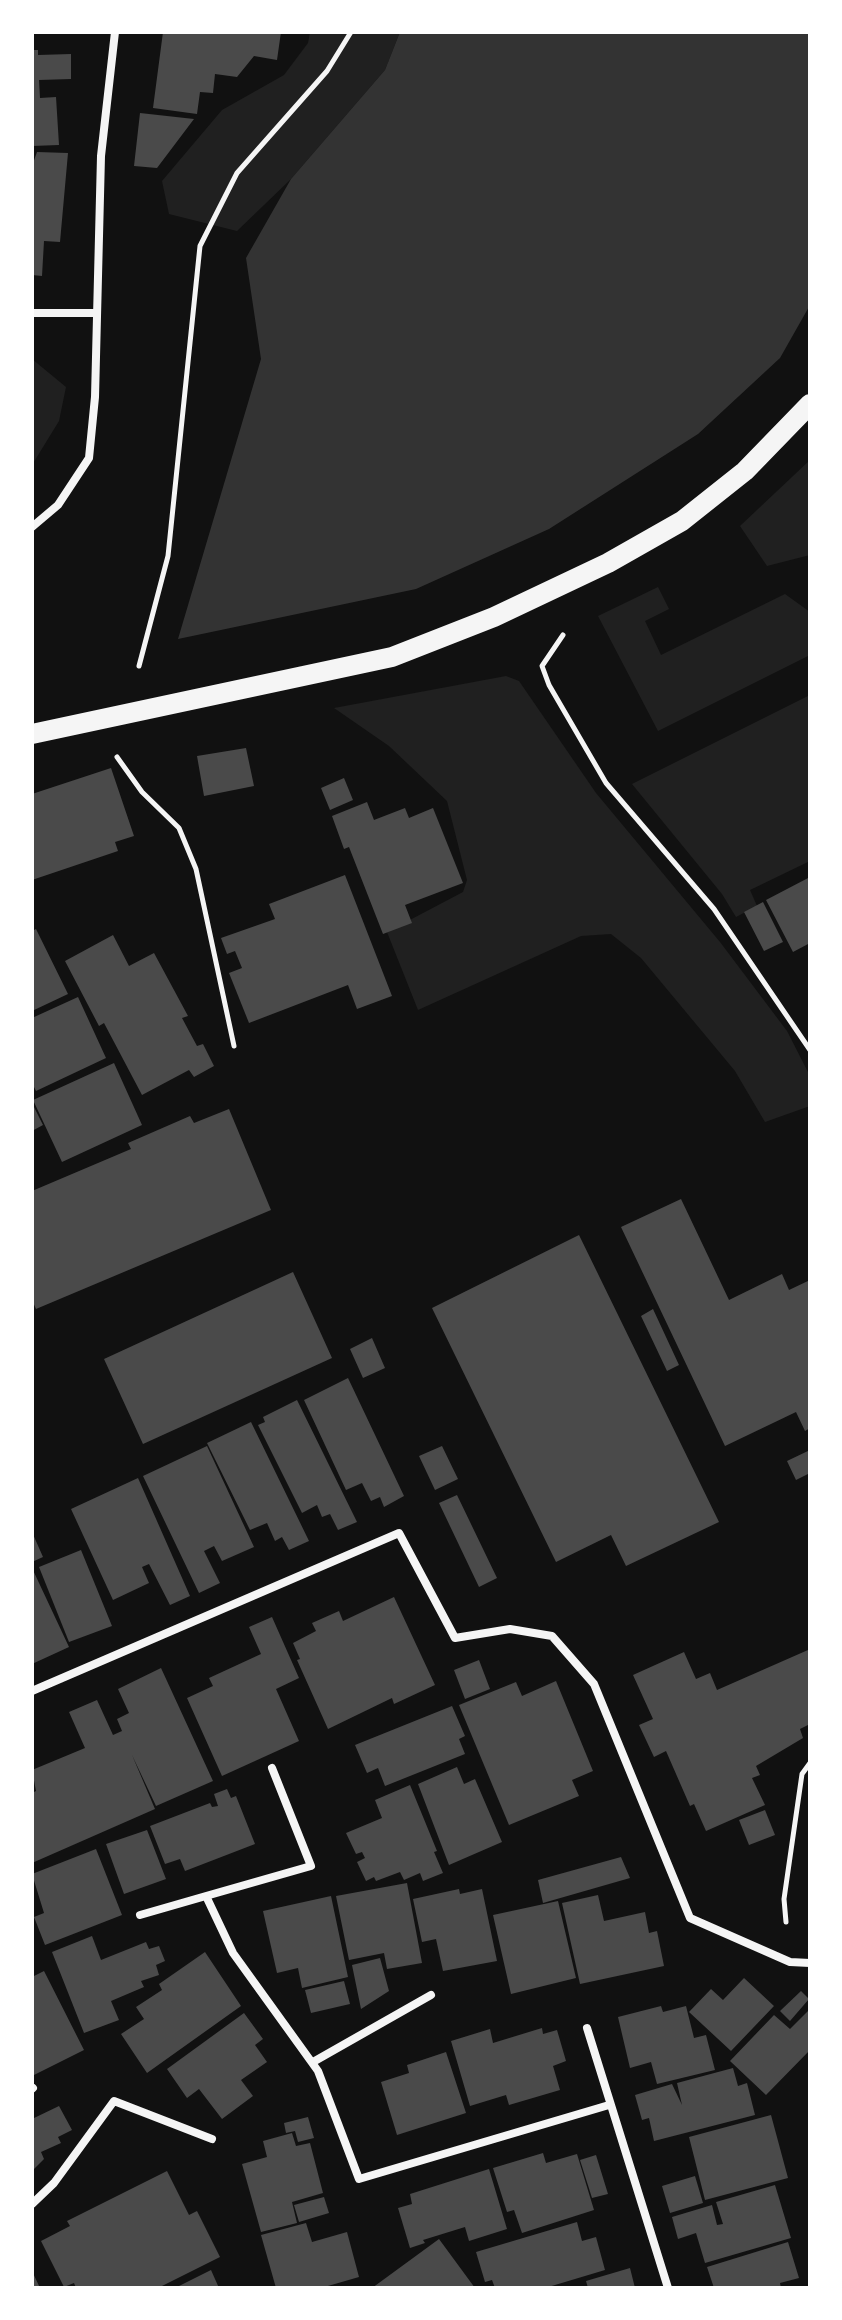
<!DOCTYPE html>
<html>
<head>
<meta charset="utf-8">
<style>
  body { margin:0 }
  #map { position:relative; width:842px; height:2320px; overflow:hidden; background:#111; font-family:Arial,sans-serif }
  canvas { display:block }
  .frame { position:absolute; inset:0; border:34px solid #fff; pointer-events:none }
</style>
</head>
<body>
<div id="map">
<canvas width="842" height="2320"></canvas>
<div class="frame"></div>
</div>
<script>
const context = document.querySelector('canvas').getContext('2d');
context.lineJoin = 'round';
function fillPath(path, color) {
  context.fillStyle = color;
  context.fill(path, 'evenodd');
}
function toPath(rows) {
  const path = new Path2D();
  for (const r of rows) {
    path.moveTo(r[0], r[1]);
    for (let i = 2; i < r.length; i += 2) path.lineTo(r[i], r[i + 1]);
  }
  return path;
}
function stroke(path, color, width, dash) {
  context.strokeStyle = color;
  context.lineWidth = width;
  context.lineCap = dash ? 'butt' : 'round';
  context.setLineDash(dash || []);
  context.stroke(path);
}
fillPath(toPath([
  [310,32,400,32,385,70,291,179,237,231,169,214,162,181,222,110,284,75,308,43],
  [32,359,66,387,59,421,32,465],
  [810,460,810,555,767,566,740,526],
  [658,587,669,609,645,621,661,655,785,594,810,612,810,655,658,731,598,616],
  [506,676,519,681,596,793,720,942,787,1031,810,1076,810,1106,765,1122,735,1071,641,958,611,934,581,936,418,1010,387,932,463,892,467,880,447,801,389,746,334,708],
  [810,695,810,861,750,890,757,906,736,917,722,894,632,784]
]), '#202020');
fillPath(toPath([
  [400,32,810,32,810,305,780,358,698,434,549,529,416,589,178,639,261,359,246,258,291,179,385,70]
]), '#333');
fillPath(toPath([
  [163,32,281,32,277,60,254,56,237,77,215,74,213,93,200,92,197,114,153,108],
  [32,50,38,50,38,55,71,54,71,79,39,80,40,98,56,97,59,145,32,146],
  [140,113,194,119,157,168,134,166],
  [37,152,68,153,60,242,44,241,42,276,32,275,32,166],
  [246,748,254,786,204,796,197,756],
  [111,768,134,836,115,842,118,851,32,880,32,794],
  [344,778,353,800,330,810,321,788],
  [367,802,374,820,405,808,409,818,433,808,463,883,405,905,412,923,383,934,349,847,344,849,332,816],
  [345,875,392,996,357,1009,348,985,249,1023,229,973,242,968,235,951,227,954,221,938,275,919,269,904],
  [810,877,810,943,793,952,766,900],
  [763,902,783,942,764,951,744,912],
  [36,929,68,994,32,1011,32,931],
  [113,935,129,966,154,953,188,1016,182,1018,197,1046,203,1044,214,1066,194,1077,189,1070,142,1095,104,1023,99,1026,65,961],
  [78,997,106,1058,36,1091,32,1083,32,1018],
  [114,1063,142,1125,62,1162,33,1100],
  [32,1103,43,1125,32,1131],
  [229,1109,271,1210,36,1309,32,1300,32,1191,131,1149,128,1143,190,1116,194,1123],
  [681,1199,729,1300,782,1274,789,1290,810,1280,810,1428,805,1431,796,1412,725,1446,621,1227],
  [579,1235,719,1522,626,1566,611,1535,556,1562,432,1308],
  [293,1272,332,1358,143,1444,104,1359],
  [653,1309,679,1365,667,1371,641,1316],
  [372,1338,385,1368,363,1378,350,1349],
  [348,1378,404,1496,384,1507,380,1497,371,1501,362,1483,346,1490,304,1400],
  [297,1400,357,1522,338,1530,330,1514,322,1517,317,1505,302,1513,258,1425,265,1422,263,1417],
  [251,1422,309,1541,289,1550,282,1537,275,1541,267,1523,250,1530,207,1443],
  [207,1446,254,1547,222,1561,214,1546,204,1551,220,1583,199,1593,143,1476],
  [442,1446,458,1479,435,1490,419,1456],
  [810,1450,810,1473,796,1480,787,1461],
  [138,1478,190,1596,170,1605,149,1564,142,1567,149,1583,113,1600,71,1509],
  [457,1495,497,1578,479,1587,439,1503],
  [32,1532,43,1557,32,1562],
  [81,1550,112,1626,69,1642,39,1567],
  [32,1568,69,1647,32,1664],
  [394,1597,435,1685,394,1704,392,1698,328,1729,297,1660,300,1659,293,1643,316,1631,312,1623,339,1611,343,1621],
  [272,1617,299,1678,276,1689,299,1741,222,1776,187,1698,213,1686,209,1678,261,1654,249,1627],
  [808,1650,810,1724,800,1729,803,1738,756,1766,760,1775,752,1778,765,1805,706,1831,694,1804,690,1806,666,1751,654,1757,639,1725,653,1719,633,1675,684,1652,696,1679,710,1673,717,1690],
  [479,1660,490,1689,465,1699,454,1670],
  [161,1668,213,1781,156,1806,132,1755,155,1809,32,1863,32,1793,36,1791,32,1770,85,1748,69,1712,97,1700,113,1735,122,1731,117,1719,129,1713,118,1689],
  [556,1681,593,1771,572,1780,579,1796,509,1825,459,1705,516,1682,522,1696],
  [452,1706,465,1736,459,1739,465,1754,385,1786,378,1768,367,1773,355,1745],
  [457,1767,464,1784,475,1779,502,1842,449,1865,418,1784],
  [410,1785,437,1851,434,1852,443,1873,423,1881,420,1873,404,1880,400,1872,376,1881,374,1877,366,1881,357,1862,365,1858,362,1852,356,1854,346,1833,382,1818,375,1800],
  [227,1789,231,1798,236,1796,255,1844,185,1871,180,1859,165,1864,150,1826,210,1803,212,1807,218,1806,214,1794],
  [765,1810,775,1835,749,1845,739,1820],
  [147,1830,166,1879,124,1894,106,1844],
  [96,1849,122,1915,45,1945,34,1917,44,1913,32,1874],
  [621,1857,630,1878,543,1903,538,1880],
  [407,1883,422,1963,387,1969,384,1953,349,1960,336,1896],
  [459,1889,460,1894,482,1889,497,1961,443,1971,436,1939,422,1942,413,1899],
  [598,1895,604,1921,645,1912,649,1933,657,1931,664,1966,580,1984,562,1903],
  [331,1896,348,1977,302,1988,298,1968,277,1973,263,1911],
  [558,1901,576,1978,511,1994,493,1915],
  [92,1936,101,1960,146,1942,149,1949,159,1946,165,1961,156,1965,159,1975,141,1981,144,1987,111,2001,119,2020,84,2033,52,1952],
  [205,1952,241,2006,147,2073,121,2034,144,2019,136,2007,162,1990,159,1984],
  [380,1958,389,1991,361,2009,352,1965],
  [44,1971,84,2050,32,2076,32,1977],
  [744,1978,774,2006,731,2051,689,2012,711,1989,723,2000],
  [344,1981,350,2004,311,2013,305,1990],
  [801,1991,809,1999,790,2021,780,2011],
  [661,2006,663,2012,686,2006,694,2038,706,2035,715,2070,657,2084,651,2062,630,2068,618,2017],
  [810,2009,810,2050,766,2095,730,2061,774,2015,790,2029],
  [244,2013,263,2039,255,2045,267,2062,241,2080,253,2096,222,2119,199,2089,187,2098,167,2069],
  [542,2028,543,2034,557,2030,566,2061,553,2066,560,2090,509,2105,506,2095,470,2106,451,2041,490,2029,493,2043],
  [446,2052,466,2113,397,2135,381,2082,409,2073,407,2065],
  [733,2068,738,2086,747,2083,755,2115,654,2141,649,2118,642,2120,635,2095,672,2084,682,2105,677,2083],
  [59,2106,72,2130,58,2137,61,2143,41,2152,44,2159,32,2171,32,2119],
  [771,2115,788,2178,705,2200,689,2137],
  [308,2117,314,2138,298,2142,295,2131,286,2133,284,2123],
  [292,2133,296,2146,310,2143,323,2193,292,2202,297,2223,261,2232,242,2164,267,2157,263,2141],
  [543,2153,546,2163,577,2154,594,2210,522,2233,514,2210,507,2212,493,2168],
  [596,2155,608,2194,592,2198,580,2160],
  [489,2169,507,2229,469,2241,465,2227,423,2240,425,2243,410,2248,398,2208,412,2204,410,2194],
  [167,2171,189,2215,197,2211,220,2257,158,2288,76,2288,74,2283,64,2287,41,2241,70,2226,67,2221],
  [695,2176,703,2203,670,2213,662,2186],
  [775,2185,791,2238,705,2263,696,2233,678,2239,672,2217,712,2205,717,2225,723,2224,716,2202],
  [324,2197,329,2213,299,2222,294,2205],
  [577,2222,582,2241,596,2237,605,2270,545,2288,495,2288,492,2280,485,2282,476,2252],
  [306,2223,312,2242,347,2232,359,2277,321,2288,276,2288,261,2235],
  [439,2239,475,2288,372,2288],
  [788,2242,799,2278,780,2283,781,2288,714,2288,707,2267],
  [630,2268,635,2288,588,2288,586,2281],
  [211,2270,219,2288,175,2288],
  [32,2271,40,2288,32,2288]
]), '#4a4a4a');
stroke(toPath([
  [563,635,542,666,549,685,606,783,714,909,810,1050],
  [139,666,168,556,200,246,237,173,327,71,351,32],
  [117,757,142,792,179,828,196,869,234,1046],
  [786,1922,784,1899,802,1774,810,1763]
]), '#f5f5f5', 5);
stroke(toPath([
  [32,313,97,313],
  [32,527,58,505,89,458,95,397,101,156,115,32],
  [32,1691,399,1533,455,1638,510,1629,552,1636,594,1684,690,1918,790,1962,810,1963],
  [272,1768,311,1866,206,1896,233,1953,318,2071,359,2179,609,2105],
  [140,1915,206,1896],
  [587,2028,668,2288],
  [313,2062,431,1995],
  [32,2089,33,2088],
  [32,2204,54,2183,114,2101,212,2139]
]), '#f5f5f5', 8);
stroke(toPath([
  [32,734,392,657,494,617,608,563,682,521,745,471,810,404]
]), '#f5f5f5', 20);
</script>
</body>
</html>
